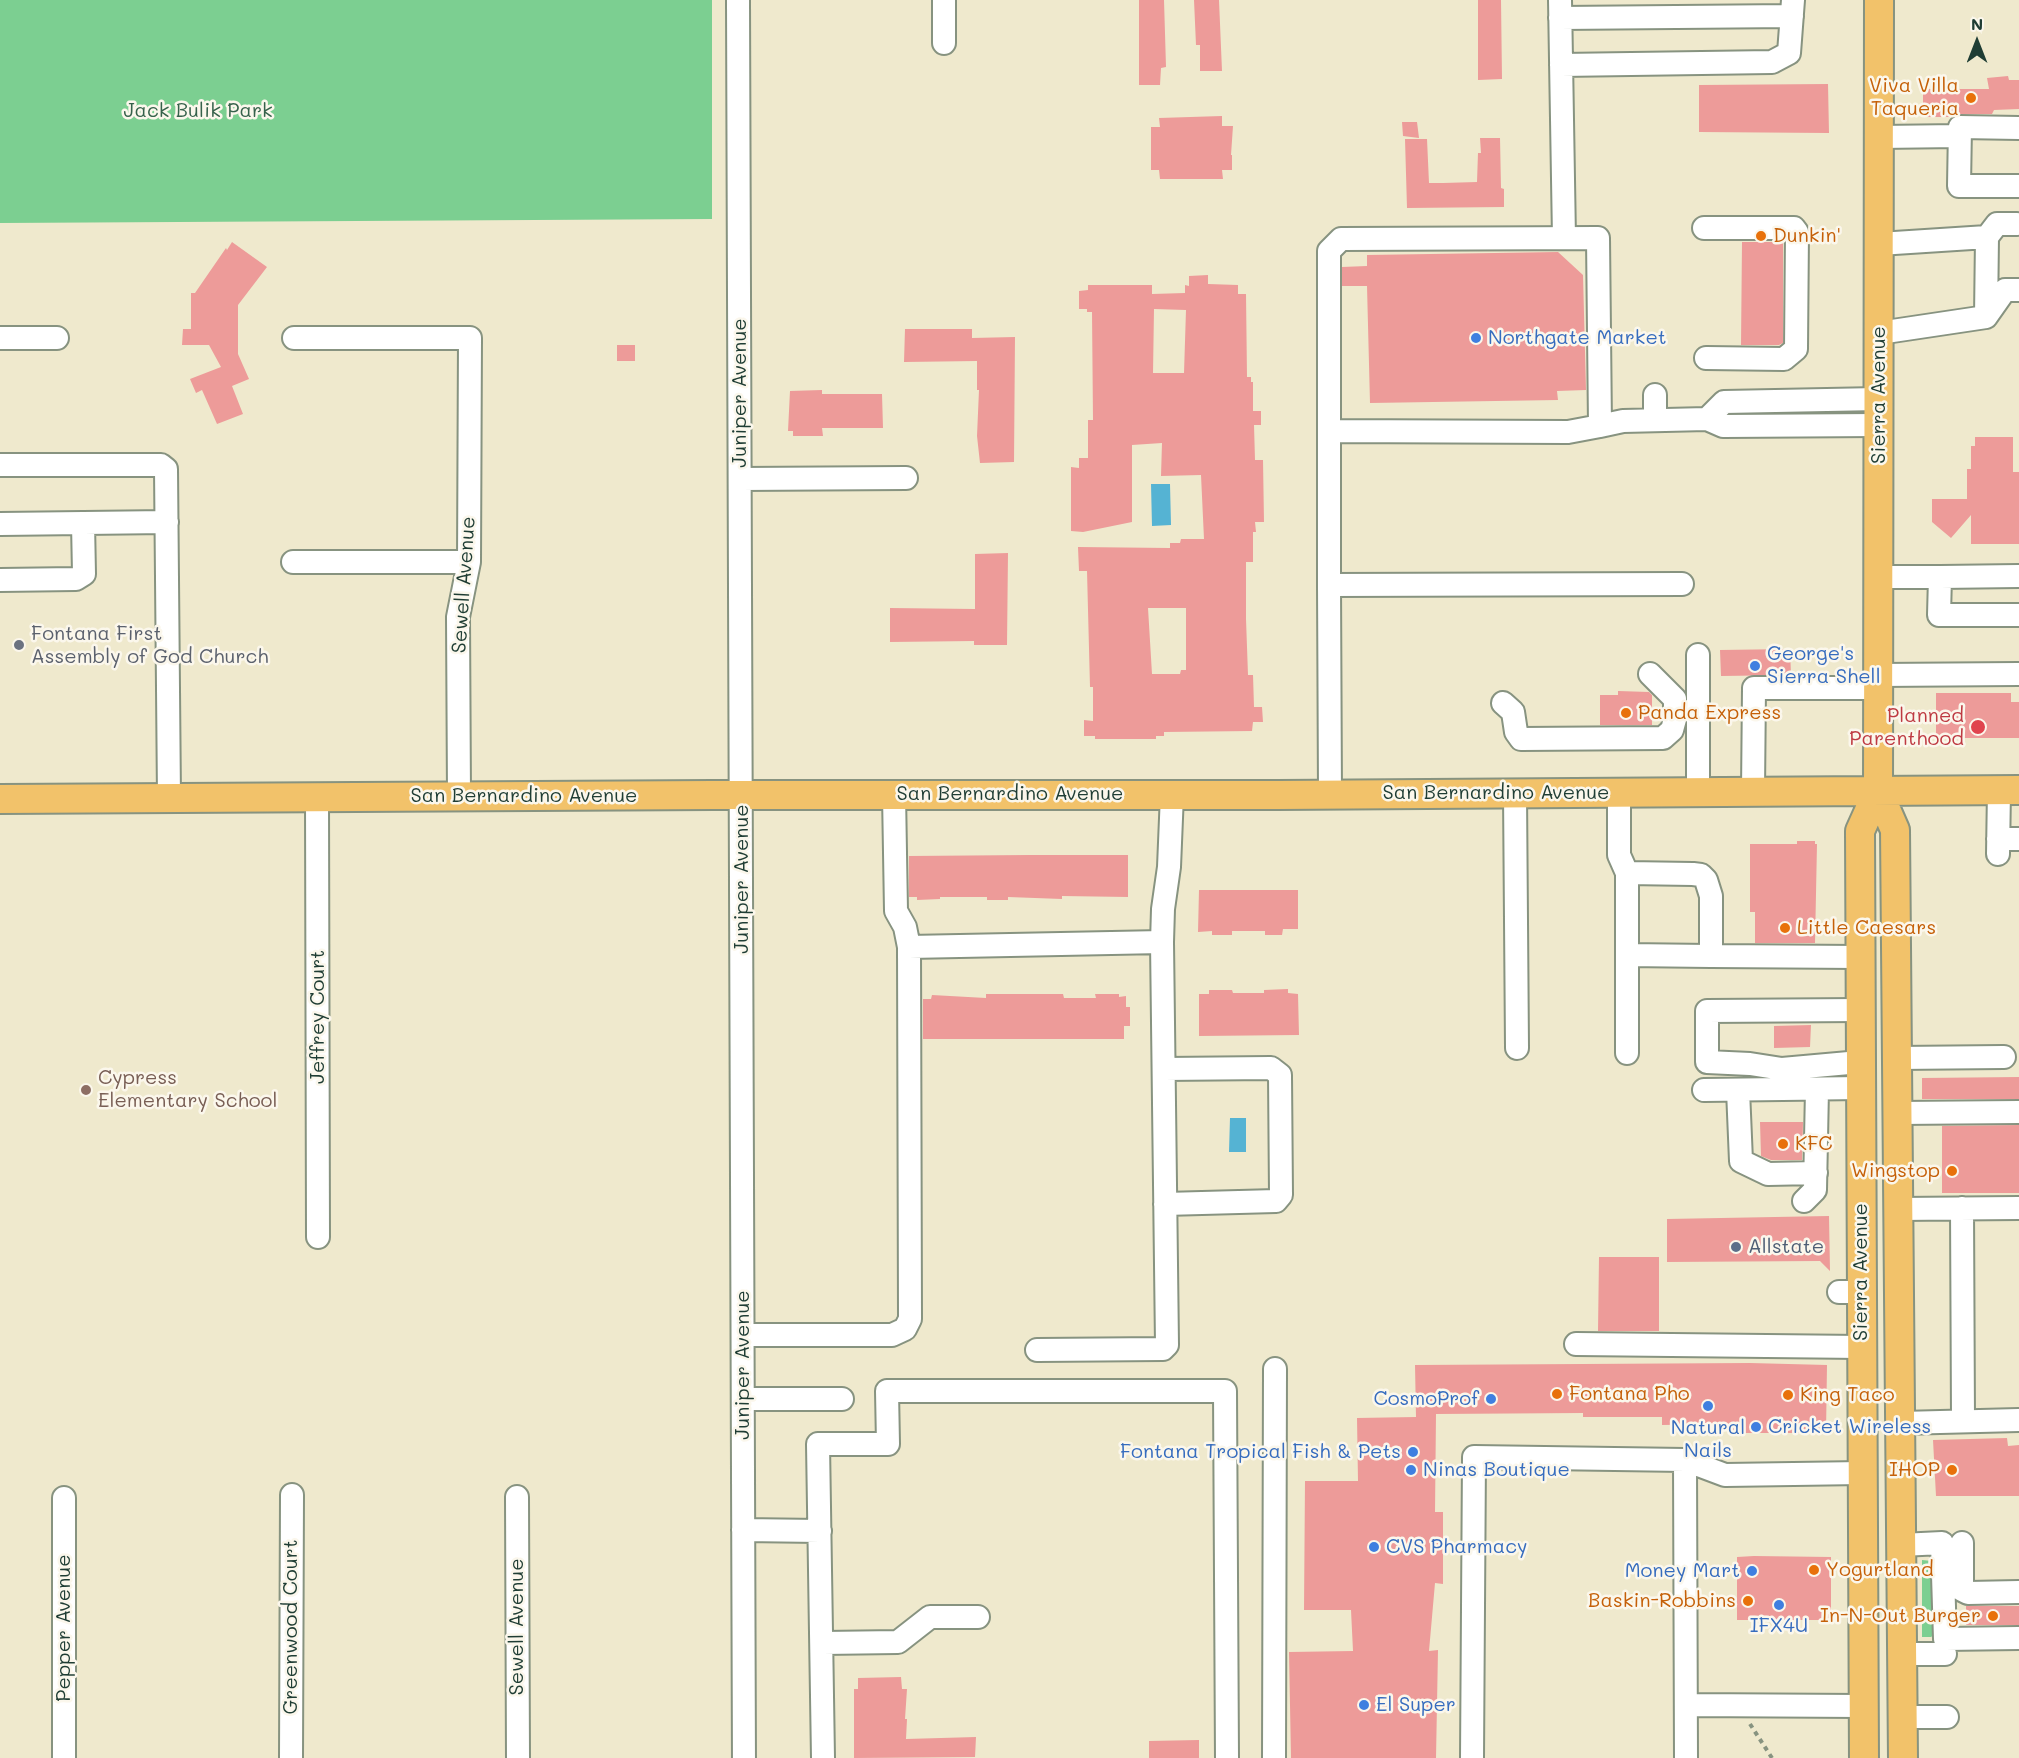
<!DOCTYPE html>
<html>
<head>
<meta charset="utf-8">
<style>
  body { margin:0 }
  #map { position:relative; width:2019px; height:1758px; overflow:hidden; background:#efe9cd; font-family:Mali,sans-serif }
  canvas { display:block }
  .north { position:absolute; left:1947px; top:12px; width:60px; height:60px; -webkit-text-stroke:4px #fbf7ec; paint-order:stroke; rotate:0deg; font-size:16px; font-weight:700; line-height:24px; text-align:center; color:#1f3d34 }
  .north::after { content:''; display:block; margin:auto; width:21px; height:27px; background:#1f3d34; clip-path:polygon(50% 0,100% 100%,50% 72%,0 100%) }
</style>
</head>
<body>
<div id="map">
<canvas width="2019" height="1758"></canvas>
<div class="north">N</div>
</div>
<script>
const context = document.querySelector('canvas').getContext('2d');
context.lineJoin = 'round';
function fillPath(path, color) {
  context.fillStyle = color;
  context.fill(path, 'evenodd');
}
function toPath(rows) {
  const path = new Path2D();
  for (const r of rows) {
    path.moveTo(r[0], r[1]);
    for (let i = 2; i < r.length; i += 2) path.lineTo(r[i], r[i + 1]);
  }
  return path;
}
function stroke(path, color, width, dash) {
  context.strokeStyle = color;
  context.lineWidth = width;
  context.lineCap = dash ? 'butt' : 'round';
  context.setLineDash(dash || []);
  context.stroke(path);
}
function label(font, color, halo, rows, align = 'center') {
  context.font = font + ' Mali,sans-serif';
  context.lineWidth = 5;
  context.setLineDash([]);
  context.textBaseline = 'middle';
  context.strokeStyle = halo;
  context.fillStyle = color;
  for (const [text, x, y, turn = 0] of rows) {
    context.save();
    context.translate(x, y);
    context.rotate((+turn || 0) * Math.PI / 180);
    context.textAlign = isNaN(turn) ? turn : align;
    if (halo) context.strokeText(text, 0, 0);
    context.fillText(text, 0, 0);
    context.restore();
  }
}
fillPath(toPath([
  [0,0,712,0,712,219,0,223],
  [1922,1560,1932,1561,1935,1634,1931,1637,1922,1637]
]), '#7ccf91');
fillPath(toPath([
  [1151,484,1170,484,1171,525,1152,526],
  [1230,1118,1246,1118,1246,1152,1229,1152]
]), '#55b3d3');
fillPath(toPath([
  [1139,0,1164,0,1166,67,1161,68,1160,85,1139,85],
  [1194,0,1219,0,1222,71,1200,71,1200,45,1196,45],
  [1478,0,1501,0,1502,79,1478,80],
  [2008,76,2009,80,2019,80,2019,109,1994,110,1992,114,1960,114,1952,117,1923,117,1923,89,1989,89,1987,78],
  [1828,84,1829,133,1699,132,1699,85],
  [1222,116,1222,126,1233,126,1231,155,1232,155,1232,170,1222,170,1223,179,1160,179,1159,170,1151,170,1151,127,1160,127,1159,118],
  [1402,122,1417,122,1419,138,1403,136],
  [1480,138,1500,138,1501,188,1504,189,1504,207,1407,208,1405,139,1427,139,1429,183,1443,183,1477,182,1478,153,1481,153],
  [232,242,267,267,238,305,238,354,249,379,232,386,243,414,217,424,202,390,196,393,190,379,221,367,209,345,182,345,183,329,191,329,191,293,195,293,226,248,227,250],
  [1742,242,1783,242,1783,343,1779,345,1741,345],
  [1558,252,1583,275,1586,390,1557,391,1558,400,1370,403,1367,286,1342,286,1342,267,1367,266,1367,255],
  [1208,275,1208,284,1238,285,1238,294,1246,294,1247,377,1251,377,1251,382,1253,382,1253,411,1261,411,1261,425,1254,425,1255,460,1263,460,1264,522,1255,522,1256,532,1253,532,1253,562,1246,562,1246,619,1248,675,1253,675,1254,707,1262,707,1263,722,1253,722,1252,731,1164,732,1164,736,1156,736,1156,739,1095,739,1095,736,1084,736,1084,720,1093,721,1093,687,1090,687,1087,571,1079,571,1078,547,1170,548,1170,543,1180,543,1181,539,1204,539,1201,475,1161,476,1162,443,1132,445,1132,522,1083,532,1071,531,1071,467,1079,468,1079,458,1088,458,1088,420,1093,420,1092,312,1087,312,1087,309,1079,309,1079,291,1088,290,1088,285,1152,285,1152,294,1185,293,1185,285,1189,286,1189,276],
  [1154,309,1186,310,1184,373,1153,373],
  [1148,608,1186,608,1186,670,1181,670,1180,674,1152,674],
  [905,329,972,329,972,338,1015,337,1014,462,980,463,977,436,979,390,977,390,977,361,904,362],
  [617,345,635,345,635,361,617,361],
  [822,390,822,394,882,394,883,428,822,428,823,436,793,436,793,431,788,431,790,391],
  [1975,437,2013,437,2013,472,2019,472,2019,544,1971,544,1971,515,1951,538,1932,522,1932,499,1967,499,1967,469,1971,469,1971,446,1975,446],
  [1008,553,1007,645,974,645,974,641,890,642,890,608,975,609,975,554],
  [1790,649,1791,675,1721,676,1720,650],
  [1618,691,1649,692,1652,695,1652,725,1600,725,1600,695,1618,695],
  [1936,693,2011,693,2011,702,2019,702,2019,738,1936,738],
  [1797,841,1815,841,1815,844,1817,844,1815,943,1755,943,1755,912,1750,912,1750,844,1797,844],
  [1029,855,1128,855,1128,897,1062,896,1062,899,1008,897,1008,900,987,900,987,897,940,897,940,899,917,900,917,897,909,897,909,856],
  [1199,890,1298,890,1298,929,1283,929,1282,935,1265,935,1265,931,1232,931,1232,935,1212,935,1212,931,1198,932],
  [1288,989,1288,993,1298,994,1299,1035,1199,1036,1199,994,1209,994,1209,990,1232,990,1233,993,1264,993,1264,990],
  [986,994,1063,994,1064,998,1096,998,1095,994,1119,994,1119,997,1126,996,1126,1007,1130,1007,1130,1026,1124,1026,1124,1039,923,1039,923,999,931,999,932,995,986,998],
  [1811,1025,1810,1047,1774,1048,1774,1026],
  [2019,1077,2019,1099,1922,1099,1922,1078],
  [1760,1122,1803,1122,1802,1160,1771,1160,1761,1156],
  [2019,1125,2019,1193,1942,1193,1942,1126],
  [1829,1216,1830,1271,1820,1261,1667,1262,1667,1219],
  [1599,1257,1659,1257,1659,1331,1598,1331],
  [1750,1363,1827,1365,1826,1433,1727,1433,1727,1424,1662,1425,1662,1417,1583,1417,1583,1413,1436,1414,1435,1512,1443,1512,1443,1584,1435,1583,1429,1651,1438,1650,1436,1758,1291,1758,1289,1652,1353,1651,1351,1610,1304,1610,1305,1481,1358,1481,1357,1418,1416,1417,1415,1365],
  [2007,1438,2008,1446,2019,1445,2019,1496,1936,1496,1933,1440],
  [1754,1556,1831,1557,1831,1620,1737,1620,1737,1557],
  [1966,1606,2019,1606,2019,1625,1966,1625],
  [901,1677,902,1689,907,1689,905,1719,907,1719,906,1739,976,1737,975,1757,854,1758,854,1689,858,1689,858,1678],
  [1199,1740,1199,1758,1149,1758,1149,1741]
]), '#ed9b99');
const minor = toPath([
  [738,0,744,1758],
  [1560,0,1564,238],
  [1560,18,1792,16],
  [944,43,944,0],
  [1561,65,1772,62,1789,53,1793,0],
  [2019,128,1960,127,1959,186,2019,186],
  [1879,137,1959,136],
  [1704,228,1794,228,1797,232,1796,349,1784,359,1706,358],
  [1879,244,1987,237],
  [1986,317,1987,237,1997,224,2017,224],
  [1879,333,1986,317,2005,290,2019,290],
  [0,338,57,338],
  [294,338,470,338,469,562,458,617,459,796],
  [1707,419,1724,402,1878,399],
  [1655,420,1655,395],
  [1600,426,1623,421,1707,419,1723,426,1878,425],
  [1329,431,1568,432,1600,426,1598,238,1341,239,1329,251,1329,585,1330,794],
  [0,465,161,465,166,469,169,798],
  [740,479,906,478],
  [0,524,167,522],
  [293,562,469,562],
  [1878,577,1940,577,1939,615,2019,615],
  [1940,577,2019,576],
  [0,580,76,579,84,574,83,523],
  [1329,585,1682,584],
  [1698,655,1698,792],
  [1878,675,2019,674],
  [1503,703,1513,712,1516,732,1521,739,1663,738,1672,730,1675,719,1675,699,1650,674],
  [1753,791,1754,688,1878,688],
  [1515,793,1517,1048],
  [1619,793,1619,855,1627,873,1627,1053],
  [317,797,318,1237],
  [1998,839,2019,839],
  [1998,854,1999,790],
  [1627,873,1693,874,1701,875,1706,880,1711,896,1711,956,1860,957],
  [909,947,1162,942],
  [1627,955,1711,956],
  [1860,1010,1707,1011,1707,1062,1750,1064,1782,1069,1860,1062],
  [1897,1058,2004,1057],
  [1164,1069,1271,1068,1280,1075,1281,1195,1276,1201,1165,1204],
  [1704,1090,1861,1088],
  [1738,1090,1741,1161,1768,1174,1816,1173],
  [1898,1113,2019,1112],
  [1804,1201,1815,1190,1817,1089],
  [1962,1208,1963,1420],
  [1898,1209,2019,1208],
  [1839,1292,1861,1292],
  [743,1335,892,1335,905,1329,910,1319,909,947,905,927,896,911,894,794],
  [1576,1344,1862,1347],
  [1037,1350,1163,1349,1167,1345,1162,942,1163,909,1169,867,1172,794],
  [743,1399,842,1399],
  [1901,1423,2019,1420],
  [1685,1460,1725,1475,1862,1473],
  [517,1497,518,1758],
  [64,1498,64,1758],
  [743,1530,820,1531],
  [1962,1543,1962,1590,1968,1593,2019,1592],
  [1901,1545,1942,1543,1945,1639,2019,1638],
  [823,1643,898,1642,930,1617,978,1617],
  [1902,1654,1945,1654],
  [1686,1705,1863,1706],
  [1902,1717,1947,1717],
  [291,1758,292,1495],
  [823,1758,818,1444,888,1444,887,1391,1225,1391,1227,1758],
  [1274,1758,1275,1369],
  [1472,1758,1474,1457,1685,1460,1686,1758]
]);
const major = toPath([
  [1879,0,1878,791,1895,830,1903,1758],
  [0,799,712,795,1279,795,2019,790],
  [1864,1758,1860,831,1878,791]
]);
stroke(minor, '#879380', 26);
stroke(major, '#879380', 32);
stroke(toPath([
  [1750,1724,1772,1758]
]), '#879380', 4, [4.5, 4.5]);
stroke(minor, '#fff', 22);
stroke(major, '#f2c26a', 28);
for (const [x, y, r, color] of [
  [1971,98,6,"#e8710a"],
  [1761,236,6,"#e8710a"],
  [1476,338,6,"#3f7fe0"],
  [19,645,6,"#6b7280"],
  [1755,666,6,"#3f7fe0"],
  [1626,713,6,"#e8710a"],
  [1978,727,8,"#e0444e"],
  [1785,928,6,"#e8710a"],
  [86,1090,6,"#8d6e63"],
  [1783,1144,6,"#e8710a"],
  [1952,1171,6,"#e8710a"],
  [1736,1247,6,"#5c6f8a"],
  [1557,1394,6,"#e8710a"],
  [1788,1395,6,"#e8710a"],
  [1491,1399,6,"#3f7fe0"],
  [1708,1406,6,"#3f7fe0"],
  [1756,1427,6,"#3f7fe0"],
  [1413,1452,6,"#3f7fe0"],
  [1411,1470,6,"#3f7fe0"],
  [1952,1470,6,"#e8710a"],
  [1374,1547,6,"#3f7fe0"],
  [1814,1570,6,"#e8710a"],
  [1752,1571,6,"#3f7fe0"],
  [1748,1601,6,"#e8710a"],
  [1779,1605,6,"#3f7fe0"],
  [1993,1616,6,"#e8710a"],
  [1364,1705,6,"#3f7fe0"]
]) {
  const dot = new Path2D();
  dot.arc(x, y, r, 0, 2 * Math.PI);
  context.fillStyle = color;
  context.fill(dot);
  stroke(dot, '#fbf7ec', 2);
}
label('20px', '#c56008', '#fbf7ec', [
  ["Viva Villa",1959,86,"right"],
  ["Taqueria",1959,109,"right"],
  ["Dunkin'",1773,236],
  ["Panda Express",1638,713],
  ["Little Caesars",1797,928],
  ["KFC",1795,1144],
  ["Wingstop",1940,1171,"right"],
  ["Fontana Pho",1569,1394],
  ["King Taco",1800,1395],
  ["IHOP",1940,1470,"right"],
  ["Yogurtland",1826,1570],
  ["Baskin-Robbins",1736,1601,"right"],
  ["In-N-Out Burger",1981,1616,"right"]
], 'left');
label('20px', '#36624b', '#fbf7ec', [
  ["Jack Bulik Park",198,111]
]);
label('20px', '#366cbe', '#fbf7ec', [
  ["Northgate Market",1488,338],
  ["George's",1767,654],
  ["Sierra Shell",1767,677],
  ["CosmoProf",1479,1399,"right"],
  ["Cricket Wireless",1768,1427],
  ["Natural",1708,1428,"center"],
  ["Nails",1708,1451,"center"],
  ["Fontana Tropical Fish & Pets",1401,1452,"right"],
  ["Ninas Boutique",1423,1470],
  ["CVS Pharmacy",1386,1547],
  ["Money Mart",1740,1571,"right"],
  ["IFX4U",1779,1626,"center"],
  ["El Super",1376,1705]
], 'left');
label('20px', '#1f3d34', '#fbf7ec', [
  ["Juniper Avenue",740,393,-90],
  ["Sierra Avenue",1879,395,-90],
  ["Sewell Avenue",464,585,-86],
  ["San Bernardino Avenue",1496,793],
  ["San Bernardino Avenue",1010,794],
  ["San Bernardino Avenue",524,796],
  ["Juniper Avenue",742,879,-90],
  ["Jeffrey Court",318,1017,-90],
  ["Sierra Avenue",1861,1272,-90],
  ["Juniper Avenue",743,1365,-90],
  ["Greenwood Court",291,1627,-90],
  ["Sewell Avenue",517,1627,-90],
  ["Pepper Avenue",64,1628,-90]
]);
label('20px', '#5b616d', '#fbf7ec', [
  ["Fontana First",31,634],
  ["Assembly of God Church",31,657]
], 'left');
label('20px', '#be3a42', '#fbf7ec', [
  ["Planned",1964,716],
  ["Parenthood",1964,739]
], 'right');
label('20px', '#785e54', '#fbf7ec', [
  ["Cypress",98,1078],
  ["Elementary School",98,1101]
], 'left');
label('20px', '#4e5e75', '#fbf7ec', [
  ["Allstate",1748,1247]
], 'left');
</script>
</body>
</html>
